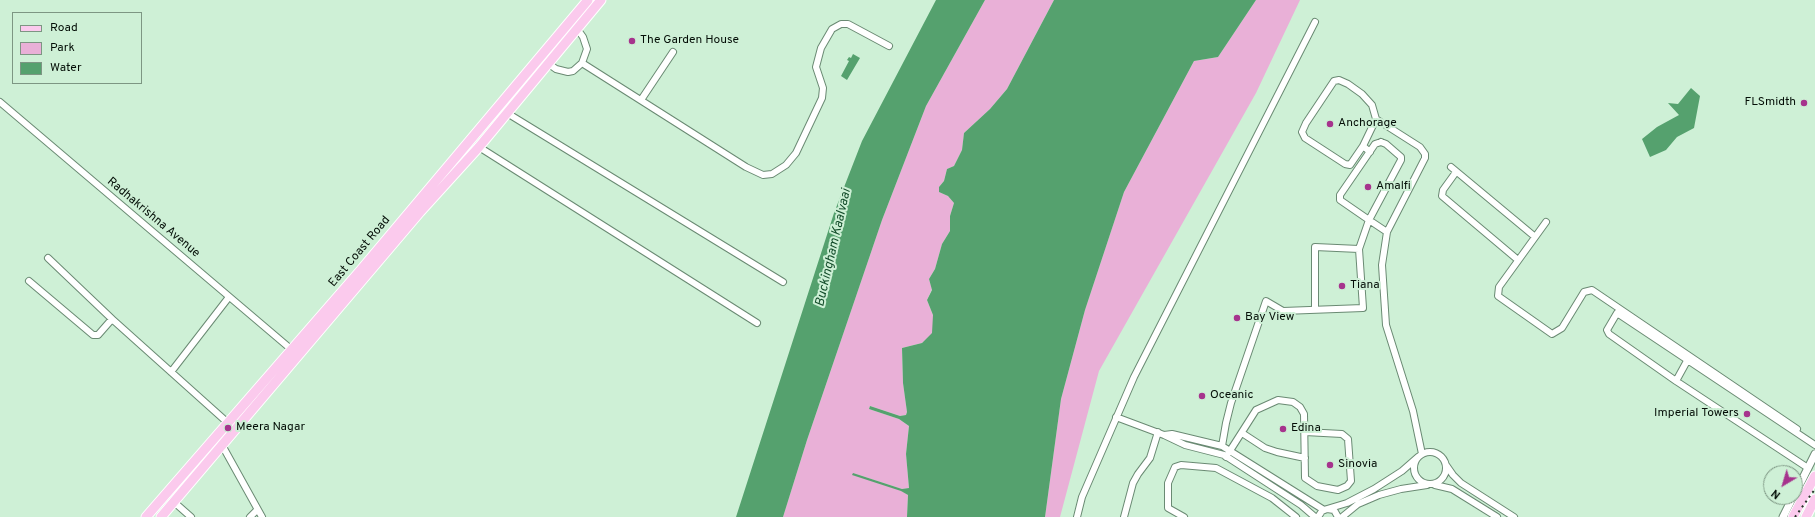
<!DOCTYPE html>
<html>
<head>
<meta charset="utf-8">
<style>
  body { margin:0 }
  #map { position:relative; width:1815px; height:517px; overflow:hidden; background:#cef0d6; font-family:Overpass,sans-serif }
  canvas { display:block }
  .legend { position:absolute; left:12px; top:12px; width:130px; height:72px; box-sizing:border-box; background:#cef0d6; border:1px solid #7d9683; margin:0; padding:5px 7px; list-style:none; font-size:12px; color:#040e07 }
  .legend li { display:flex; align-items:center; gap:8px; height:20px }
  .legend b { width:20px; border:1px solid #7d9683 }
  .north { position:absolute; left:1763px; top:465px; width:40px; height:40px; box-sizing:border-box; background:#cef0d6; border:1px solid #7d9683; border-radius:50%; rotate:218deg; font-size:11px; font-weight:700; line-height:16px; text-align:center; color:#040e07 }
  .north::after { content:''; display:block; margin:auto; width:14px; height:18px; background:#a6338d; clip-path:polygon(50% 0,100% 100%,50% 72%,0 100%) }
</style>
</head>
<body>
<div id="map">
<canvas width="1815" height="517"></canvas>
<ul class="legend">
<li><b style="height:5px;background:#fbcaed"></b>Road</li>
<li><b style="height:11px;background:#e9b0d7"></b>Park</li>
<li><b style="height:11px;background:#55a16e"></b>Water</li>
</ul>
<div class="north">N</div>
</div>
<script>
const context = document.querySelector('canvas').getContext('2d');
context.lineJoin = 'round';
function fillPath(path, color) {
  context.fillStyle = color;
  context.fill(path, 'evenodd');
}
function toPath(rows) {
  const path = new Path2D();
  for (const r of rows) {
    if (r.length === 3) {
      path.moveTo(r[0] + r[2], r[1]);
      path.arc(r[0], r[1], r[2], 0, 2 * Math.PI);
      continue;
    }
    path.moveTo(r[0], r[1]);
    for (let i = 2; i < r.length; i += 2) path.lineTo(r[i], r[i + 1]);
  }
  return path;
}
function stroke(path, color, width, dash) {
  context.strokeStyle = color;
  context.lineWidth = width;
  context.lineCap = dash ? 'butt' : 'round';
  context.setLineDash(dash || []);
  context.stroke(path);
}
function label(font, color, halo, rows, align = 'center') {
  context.font = font + ' Overpass,sans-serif';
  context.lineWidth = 4;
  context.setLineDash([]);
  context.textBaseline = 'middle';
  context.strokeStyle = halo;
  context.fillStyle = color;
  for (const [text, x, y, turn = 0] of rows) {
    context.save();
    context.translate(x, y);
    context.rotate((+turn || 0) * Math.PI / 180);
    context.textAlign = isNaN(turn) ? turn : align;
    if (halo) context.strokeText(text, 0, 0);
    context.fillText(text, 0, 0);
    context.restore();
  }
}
fillPath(toPath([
  [985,0,1054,0,1007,89,990,109,964,133,962,150,954,166,947,169,944,181,939,187,939,192,948,196,954,203,950,216,950,231,942,244,935,269,929,279,932,289,927,300,933,315,933,333,922,343,902,348,903,383,907,412,906,415,900,416,870,406,869,409,899,419,909,426,906,454,909,488,902,489,853,473,902,491,908,495,907,517,783,517,807,440,882,220,926,106],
  [1256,0,1300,0,1256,93,1099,371,1060,517,1045,517,1061,399,1085,310,1124,192,1194,61,1218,57]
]), '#e9b0d7');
fillPath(toPath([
  [936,0,985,0,926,106,882,220,807,440,783,517,736,517,834,213,862,141],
  [1054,0,1256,0,1218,57,1194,61,1124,192,1085,310,1061,399,1045,517,907,517,908,495,901,491,852,475,853,473,902,489,909,488,906,454,909,426,899,419,869,409,870,406,900,416,906,415,907,412,903,383,902,348,922,343,932,333,933,315,927,300,932,290,929,279,935,269,942,244,950,231,950,216,954,203,948,196,939,192,939,187,944,181,947,169,954,166,962,150,964,133,990,109,1007,89],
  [853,54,860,58,847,80,841,76,849,61,847,60,849,57,851,58],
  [1691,88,1700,96,1694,128,1677,137,1666,150,1650,157,1642,139,1657,127,1679,115,1668,103,1678,104]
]), '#55a16e');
const minor = toPath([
  [582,63,746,167,763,175,772,174,786,165,796,153,822,98,823,88,816,67,821,48,832,29,841,24,848,24,889,46],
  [549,64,556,69,568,72,573,71,582,63,587,49,583,37,578,30],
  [641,100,673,52],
  [0,102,292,350],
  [507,113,783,282],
  [1376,119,1420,147,1425,154,1425,158,1387,232,1382,265,1386,325,1413,411,1422,454],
  [1381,142,1386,144,1401,157,1401,160,1369,220,1340,200,1340,195,1375,144,1381,142],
  [1363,146,1376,119,1372,105,1362,94,1348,84,1339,80,1334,81,1306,123,1302,132,1305,138,1345,164,1350,165,1363,146,1370,152],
  [479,147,757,323],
  [1451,167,1534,236],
  [1456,172,1443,190,1442,196,1518,260],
  [1546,222,1499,287,1498,296,1552,334,1562,328,1584,292,1592,290,1797,429],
  [48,258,112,319,228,423],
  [29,281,93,335,98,335,112,319],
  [1315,309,1315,247,1359,249],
  [171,372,229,297],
  [1676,381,1687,361],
  [1116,417,1164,435,1185,445,1224,455,1301,505,1315,517],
  [1242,433,1265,448,1277,452,1305,458],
  [1164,435,1172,434,1222,446,1324,510],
  [222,445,262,517],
  [1222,446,1226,423,1231,403,1266,301,1283,311,1363,308,1359,249,1369,220,1387,232],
  [1430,468,16],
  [1226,457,1256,410,1278,400,1293,402,1300,407,1304,414,1305,478,1317,486,1338,490,1347,486,1351,481,1348,439,1342,434,1305,432],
  [1446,465,1453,475,1461,483,1514,517],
  [1808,468,1676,381,1609,334,1607,330,1617,313,1815,445],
  [1435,485,1452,489,1497,517],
  [174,502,191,517],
  [1327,509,1347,503,1374,489,1402,471,1418,457],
  [250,517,257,510],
  [1077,517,1082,497,1134,377,1315,22],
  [1124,517,1133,483,1138,474,1150,458,1158,432],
  [1184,517,1168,508,1168,483,1175,467,1181,465,1216,468,1272,498,1296,517],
  [1318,517,1322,511,1327,509,1334,510,1338,517],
  [1342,517,1358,504,1379,495,1401,489,1427,485]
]);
const tertiary = toPath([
  [1795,494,1815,454],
  [1783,517,1793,497]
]);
const primary = toPath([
  [146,517,360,271,588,0],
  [161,517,420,212,479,147,601,0],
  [1793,517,1815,476],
  [1806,517,1815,499]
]);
stroke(minor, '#6a8a73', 8);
stroke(tertiary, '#6a8a73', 9);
stroke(primary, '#fff', 11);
stroke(minor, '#fff', 6);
stroke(tertiary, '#fff', 7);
stroke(primary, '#fbcaed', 9);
stroke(toPath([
  [1795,517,1815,489]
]), '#263429', 2, [2, 4]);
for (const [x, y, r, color] of [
  [632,41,4,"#a6338d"],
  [1804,103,4,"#a6338d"],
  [1330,124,4,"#a6338d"],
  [1368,187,4,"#a6338d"],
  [1342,286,4,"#a6338d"],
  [1237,318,4,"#a6338d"],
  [1202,396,4,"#a6338d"],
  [1747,414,4,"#a6338d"],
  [228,428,4,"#a6338d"],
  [1283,429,4,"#a6338d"],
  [1330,465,4,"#a6338d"]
]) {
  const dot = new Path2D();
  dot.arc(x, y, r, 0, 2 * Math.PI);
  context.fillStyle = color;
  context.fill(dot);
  stroke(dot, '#cef0d6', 1.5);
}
label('12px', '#040e07', '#cef0d6', [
  ["The Garden House",640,41],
  ["FLSmidth",1796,103,"right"],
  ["Anchorage",1338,124],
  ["Amalfi",1376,187],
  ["Tiana",1350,286],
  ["Bay View",1245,318],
  ["Oceanic",1210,396],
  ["Imperial Towers",1739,414,"right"],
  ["Meera Nagar",236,428],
  ["Edina",1291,429],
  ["Sinovia",1338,465]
], 'left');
label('12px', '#040e07', '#cef0d6', [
  ["Radhakrishna Avenue",153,218,40],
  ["East Coast Road",360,252,-50]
]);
label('italic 13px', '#144d2b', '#cef0d6', [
  ["Buckingham Kaalvaai",834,248,-77]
]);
</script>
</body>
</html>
